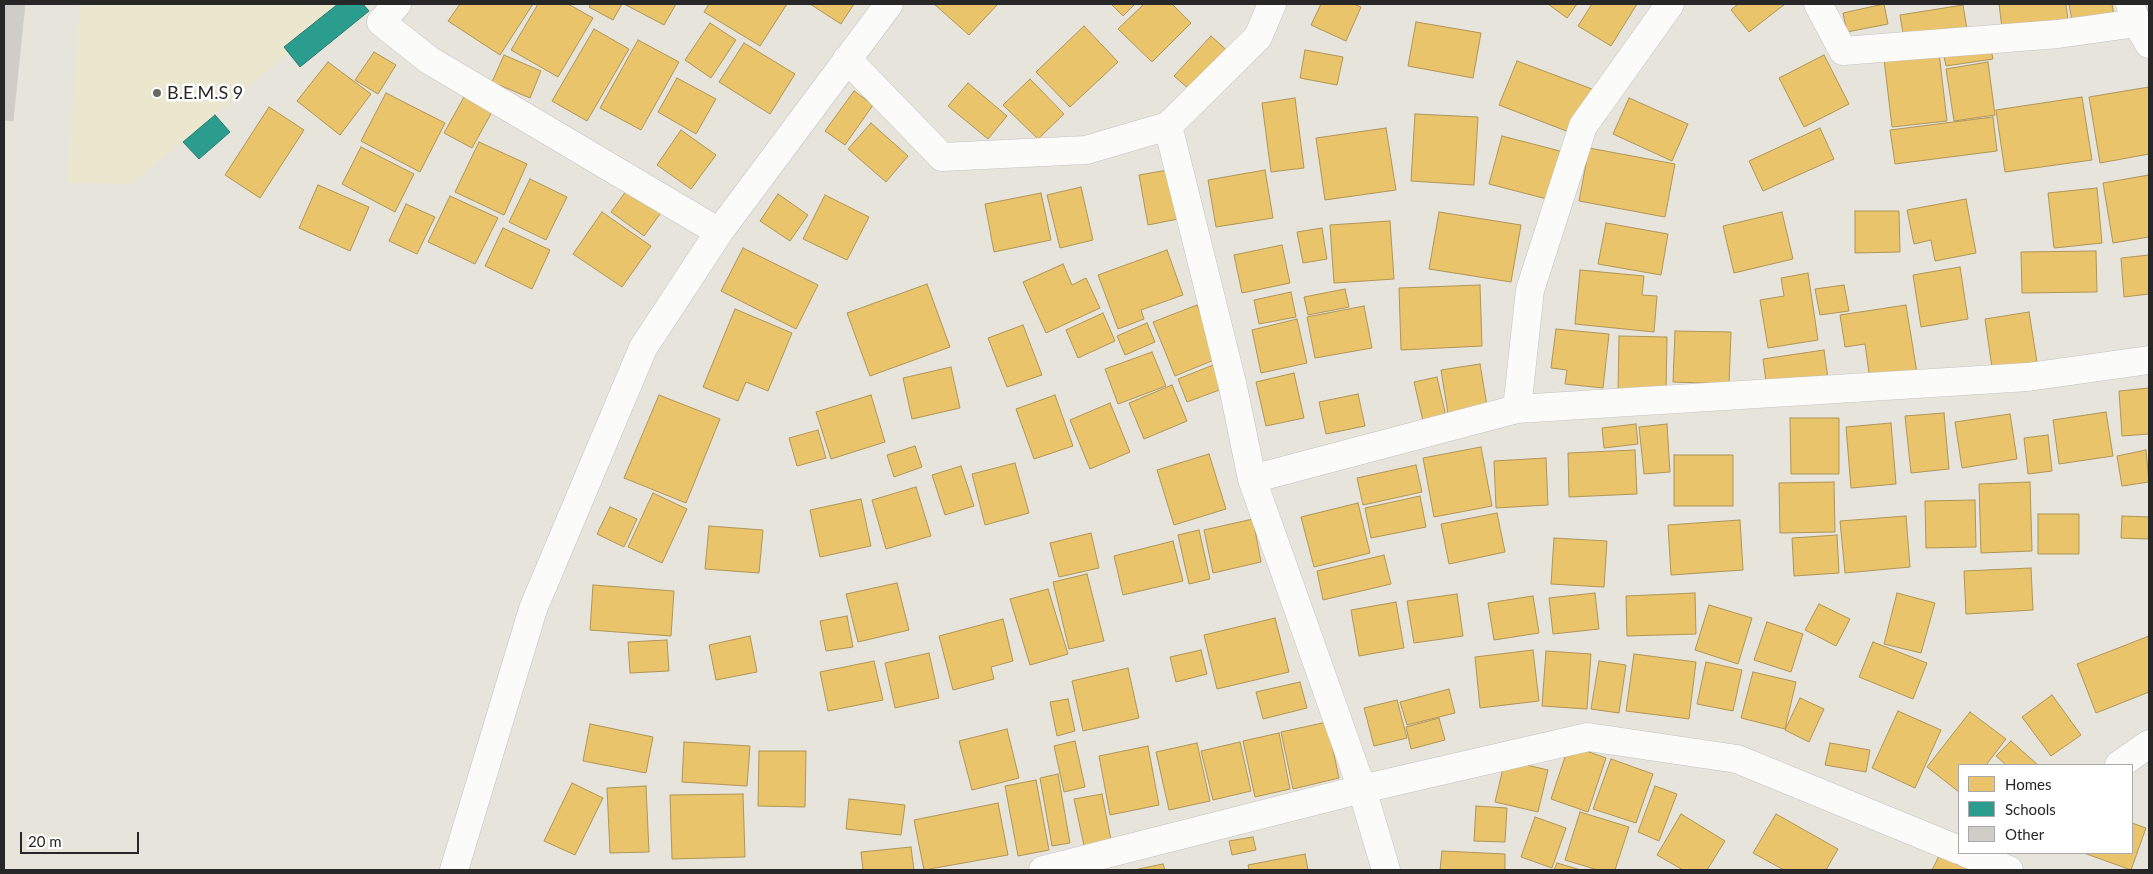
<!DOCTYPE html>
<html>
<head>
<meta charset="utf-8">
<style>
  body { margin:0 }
  #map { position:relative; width:2153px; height:874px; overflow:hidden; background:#e7e4dc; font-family:Lato,sans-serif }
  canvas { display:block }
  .frame { position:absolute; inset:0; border:5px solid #272727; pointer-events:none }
  .legend { position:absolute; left:1958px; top:764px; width:175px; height:90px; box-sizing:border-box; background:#fff; border:1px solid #a9a9a9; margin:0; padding:6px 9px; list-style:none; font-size:15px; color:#272727 }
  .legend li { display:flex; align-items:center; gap:10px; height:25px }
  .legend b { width:25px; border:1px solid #a9a9a9 }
  .scale { position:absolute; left:20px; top:832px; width:119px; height:22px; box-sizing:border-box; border:2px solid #272727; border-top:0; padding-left:6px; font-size:15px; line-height:18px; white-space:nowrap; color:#272727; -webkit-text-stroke:4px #fff; paint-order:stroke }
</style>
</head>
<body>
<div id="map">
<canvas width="2153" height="874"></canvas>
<div class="frame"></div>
<ul class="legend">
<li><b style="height:14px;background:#e9c46a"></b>Homes</li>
<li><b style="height:14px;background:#2a9d8f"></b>Schools</li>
<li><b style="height:14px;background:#cfcdc7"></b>Other</li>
</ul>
<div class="scale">20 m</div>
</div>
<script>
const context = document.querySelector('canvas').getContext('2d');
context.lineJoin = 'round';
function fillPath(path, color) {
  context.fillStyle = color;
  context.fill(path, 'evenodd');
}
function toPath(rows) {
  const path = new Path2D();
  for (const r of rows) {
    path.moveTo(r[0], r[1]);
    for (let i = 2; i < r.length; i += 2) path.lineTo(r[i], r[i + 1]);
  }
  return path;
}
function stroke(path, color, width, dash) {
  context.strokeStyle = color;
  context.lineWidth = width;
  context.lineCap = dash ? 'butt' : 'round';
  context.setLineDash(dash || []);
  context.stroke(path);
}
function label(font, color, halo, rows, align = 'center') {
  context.font = font + ' Lato,sans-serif';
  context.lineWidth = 5;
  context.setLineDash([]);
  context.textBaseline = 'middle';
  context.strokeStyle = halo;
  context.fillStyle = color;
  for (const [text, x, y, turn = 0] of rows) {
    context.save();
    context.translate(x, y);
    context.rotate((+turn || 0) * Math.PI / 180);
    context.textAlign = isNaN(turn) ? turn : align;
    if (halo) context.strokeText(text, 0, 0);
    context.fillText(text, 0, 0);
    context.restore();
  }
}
fillPath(toPath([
  [80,4,349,4,131,184,67,183]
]), '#ebe7cf');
const homes = toPath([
  [460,4,533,4,500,55,448,21,460,4],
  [538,4,568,4,593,18,558,77,511,50,538,4],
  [591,4,622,4,613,20,589,7,591,4],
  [624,4,676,4,664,25,624,4],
  [709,4,787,4,760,46,704,12,709,4],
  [810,4,854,4,841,24,810,4],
  [934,4,998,4,969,35,934,4],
  [1111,4,1135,4,1123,16,1111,4],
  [1144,4,1172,4,1191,23,1152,62,1118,29,1144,4],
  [1321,4,1354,4,1361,7,1346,41,1311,25,1321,4],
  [1548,4,1577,4,1567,18,1548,4],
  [1592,4,1637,4,1611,46,1578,26,1592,4],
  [1738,4,1785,4,1749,32,1731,10,1738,4],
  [1884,4,1888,24,1847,32,1843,13,1884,4],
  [1999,4,2066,4,2069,28,2003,36,1999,4],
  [2069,4,2112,4,2115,21,2073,27,2069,4],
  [1963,5,1968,36,1905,46,1900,15,1963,5],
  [1416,22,1481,33,1473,78,1408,66,1416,22],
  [710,23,736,40,711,78,685,60,710,23],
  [1084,26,1118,62,1070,107,1036,72,1084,26],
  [594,29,629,49,587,121,552,101,594,29],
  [1211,36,1232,55,1196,95,1174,76,1211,36],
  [638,40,679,62,641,130,600,108,638,40],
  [744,43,795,74,770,114,719,82,744,43],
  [1990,45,1993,59,1946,66,1943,52,1990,45],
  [1305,50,1343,57,1337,85,1300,78,1305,50],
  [374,52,396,65,378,94,355,80,374,52],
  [1939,53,1947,121,1892,127,1884,59,1939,53],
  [504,55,541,71,530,98,492,82,504,55],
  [1824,55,1849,104,1804,127,1779,78,1824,55],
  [1517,61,1592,89,1574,134,1499,105,1517,61],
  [328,62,371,94,340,135,297,101,328,62],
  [1988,62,1995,115,1954,121,1946,69,1988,62],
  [677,78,716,99,696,134,658,112,677,78],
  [1030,79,1064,114,1038,139,1003,105,1030,79],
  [968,83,1007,116,988,139,948,106,968,83],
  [2149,87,2149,154,2100,163,2089,97,2149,87],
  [854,91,873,105,845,145,825,131,854,91],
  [386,93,445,123,420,172,361,141,386,93],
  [464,97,492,112,472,148,444,133,464,97],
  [2082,97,2092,160,2005,172,1996,110,2082,97],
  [1295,98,1304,168,1271,172,1262,103,1295,98],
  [1629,98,1688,124,1672,161,1613,134,1629,98],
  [269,107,304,130,260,198,225,175,269,107],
  [1415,114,1478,117,1474,185,1411,181,1415,114],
  [1993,117,1997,151,1895,164,1890,130,1993,117],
  [871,123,908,156,886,182,848,149,871,123],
  [1386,128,1396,190,1325,200,1316,138,1386,128],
  [1820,128,1834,159,1763,191,1749,161,1820,128],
  [681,130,716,155,691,189,657,165,681,130],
  [1502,136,1560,151,1547,199,1489,184,1502,136],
  [479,142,527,164,504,215,455,192,479,142],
  [361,147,414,174,395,212,342,184,361,147],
  [1589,148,1675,164,1665,217,1579,201,1589,148],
  [1168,170,1178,219,1148,225,1139,175,1168,170],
  [1265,170,1273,218,1216,227,1208,180,1265,170],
  [2149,175,2149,237,2113,243,2103,183,2149,175],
  [530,179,567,197,546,240,509,222,530,179],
  [318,185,369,207,350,251,299,228,318,185],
  [629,187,663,210,644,236,611,212,629,187],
  [1081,187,1093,240,1060,248,1047,195,1081,187],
  [2097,188,2102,243,2054,248,2048,193,2097,188],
  [1041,193,1051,240,994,252,985,204,1041,193],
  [778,194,808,215,790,241,760,221,778,194],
  [825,195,869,217,847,260,803,239,825,195],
  [450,196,498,218,475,264,428,242,450,196],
  [1966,199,1976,253,1935,261,1931,240,1914,244,1907,210,1966,199],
  [406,204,435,217,417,254,389,241,406,204],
  [1855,211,1899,211,1900,252,1855,253,1855,211],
  [602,212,651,246,622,287,573,254,602,212],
  [1439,212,1521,225,1511,282,1429,269,1439,212],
  [1782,212,1793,259,1734,273,1723,226,1782,212],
  [1390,221,1394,279,1334,283,1330,225,1390,221],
  [1606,223,1668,234,1661,275,1598,264,1606,223],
  [503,228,550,250,532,289,485,266,503,228],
  [1322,228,1327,259,1303,263,1297,232,1322,228],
  [1282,245,1290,283,1242,293,1234,255,1282,245],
  [743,248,818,285,796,329,721,291,743,248],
  [1167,250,1183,295,1141,310,1144,319,1118,329,1098,275,1167,250],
  [2096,251,2097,292,2022,293,2021,252,2096,251],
  [2149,255,2149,294,2124,297,2121,258,2149,255],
  [1063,264,1072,285,1086,278,1100,308,1046,333,1023,282,1063,264],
  [1960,267,1968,319,1921,327,1913,275,1960,267],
  [1580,270,1644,276,1642,295,1657,296,1654,332,1575,324,1580,270],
  [1808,273,1818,340,1768,348,1760,300,1784,296,1781,278,1808,273],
  [927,284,950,347,870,376,847,313,927,284],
  [1480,285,1482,346,1401,350,1399,288,1480,285],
  [1844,285,1849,311,1820,315,1815,289,1844,285],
  [1345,289,1349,307,1308,315,1304,297,1345,289],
  [1291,292,1296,317,1259,324,1254,300,1291,292],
  [1197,305,1219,358,1175,376,1153,322,1197,305],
  [1906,305,1917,373,1870,380,1865,344,1845,347,1840,315,1906,305],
  [1364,306,1372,348,1315,358,1307,317,1364,306],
  [735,309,792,333,768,391,746,382,738,401,703,387,735,309],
  [2029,312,2037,362,1992,368,1985,319,2029,312],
  [1103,313,1115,341,1078,358,1066,330,1103,313],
  [1297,319,1307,363,1261,373,1252,330,1297,319],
  [1147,323,1155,342,1125,355,1117,336,1147,323],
  [1023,325,1042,375,1007,387,988,338,1023,325],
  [1556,329,1609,334,1603,388,1565,384,1567,370,1551,368,1556,329],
  [1675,331,1731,332,1729,384,1673,382,1675,331],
  [1619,336,1667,337,1666,392,1618,391,1619,336],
  [1824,350,1828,379,1767,389,1763,359,1824,350],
  [1152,352,1166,386,1118,404,1105,369,1152,352],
  [1480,364,1488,412,1449,420,1441,370,1480,364],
  [1213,365,1222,389,1187,402,1178,379,1213,365],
  [951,367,960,408,912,419,903,378,951,367],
  [1294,373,1304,418,1266,426,1256,382,1294,373],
  [1437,377,1446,416,1423,421,1414,382,1437,377],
  [1172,385,1187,421,1144,439,1129,403,1172,385],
  [2149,388,2149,434,2122,436,2119,391,2149,388],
  [1358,394,1365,426,1326,434,1319,402,1358,394],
  [659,395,720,419,686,503,624,478,659,395],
  [871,395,885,442,831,459,816,412,871,395],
  [1055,395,1073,446,1034,459,1016,409,1055,395],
  [1110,403,1130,452,1090,469,1070,420,1110,403],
  [2106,412,2113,456,2059,464,2053,420,2106,412],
  [1944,413,1949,469,1911,473,1905,416,1944,413],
  [2010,414,2017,459,1962,468,1955,422,2010,414],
  [1790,418,1839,418,1839,474,1791,474,1790,418],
  [1891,423,1896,484,1851,488,1846,427,1891,423],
  [1636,424,1638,444,1604,448,1602,428,1636,424],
  [1667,424,1670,472,1644,474,1639,427,1667,424],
  [818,430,826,458,797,466,789,438,818,430],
  [2048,435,2052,471,2028,474,2024,438,2048,435],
  [915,446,922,467,894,477,887,455,915,446],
  [1481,447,1492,506,1434,517,1423,458,1481,447],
  [1635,450,1637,494,1569,497,1568,453,1635,450],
  [2146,450,2149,482,2122,486,2117,456,2146,450],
  [1209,454,1226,509,1174,525,1157,470,1209,454],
  [1674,455,1733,455,1733,506,1674,506,1674,455],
  [1546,458,1548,505,1496,508,1494,461,1546,458],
  [1015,463,1029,513,985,525,972,474,1015,463],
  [1416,465,1422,492,1363,505,1357,478,1416,465],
  [961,466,974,506,945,515,932,475,961,466],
  [1834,482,1835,532,1780,533,1779,483,1834,482],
  [2030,482,2032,551,1981,553,1979,484,2030,482],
  [916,487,931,536,886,549,872,500,916,487],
  [653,493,687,509,662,563,628,547,653,493],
  [1420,496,1426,527,1371,538,1365,508,1420,496],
  [861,499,871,546,820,557,810,510,861,499],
  [1975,500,1976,547,1926,548,1925,501,1975,500],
  [1358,503,1370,553,1314,567,1301,517,1358,503],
  [610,507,637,519,624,547,597,534,610,507],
  [1497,513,1505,552,1449,564,1441,524,1497,513],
  [2038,514,2079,514,2079,554,2038,554,2038,514],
  [1906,516,1910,567,1845,573,1840,521,1906,516],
  [2122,516,2149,517,2149,539,2121,538,2122,516],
  [1253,519,1261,562,1213,573,1204,530,1253,519],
  [1740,520,1743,570,1671,575,1668,525,1740,520],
  [709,526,763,530,759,573,705,569,709,526],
  [1199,530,1210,579,1189,584,1178,535,1199,530],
  [1091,533,1099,568,1059,577,1050,543,1091,533],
  [1837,535,1839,573,1794,576,1792,538,1837,535],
  [1554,538,1607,541,1604,587,1551,584,1554,538],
  [1173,541,1183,581,1123,595,1114,556,1173,541],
  [1384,555,1391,584,1323,600,1317,571,1384,555],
  [2031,568,2033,610,1966,614,1964,571,2031,568],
  [1087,574,1104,641,1069,649,1053,582,1087,574],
  [897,583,909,630,858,642,846,594,897,583],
  [593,585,674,591,671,636,590,630,593,585],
  [1048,589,1068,654,1030,665,1010,599,1048,589],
  [1595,593,1599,629,1553,634,1549,598,1595,593],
  [1695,593,1696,634,1627,636,1626,596,1695,593],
  [1897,593,1935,603,1921,653,1884,644,1897,593],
  [1457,594,1463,636,1414,643,1407,601,1457,594],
  [1533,596,1539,633,1494,640,1488,603,1533,596],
  [1396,602,1404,648,1359,656,1351,610,1396,602],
  [1819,604,1850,619,1836,646,1805,630,1819,604],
  [1709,605,1752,618,1738,664,1695,650,1709,605],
  [847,616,853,647,826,651,820,621,847,616],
  [1275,618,1289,672,1217,689,1204,635,1275,618],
  [1003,619,1013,661,991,667,994,679,953,690,939,636,1003,619],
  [1767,622,1803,634,1791,672,1754,660,1767,622],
  [750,636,757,672,716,680,709,645,750,636],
  [2149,636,2149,692,2096,713,2077,664,2149,636],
  [667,640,669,671,630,673,628,642,667,640],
  [1873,642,1927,663,1913,699,1859,677,1873,642],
  [1201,650,1207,674,1176,682,1170,657,1201,650],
  [1533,650,1539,701,1480,708,1475,657,1533,650],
  [1546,651,1591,654,1587,709,1542,706,1546,651],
  [929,653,939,698,895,708,885,663,929,653],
  [1634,654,1696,662,1689,719,1626,711,1634,654],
  [874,661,883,700,828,711,820,672,874,661],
  [1599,661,1626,665,1619,713,1591,709,1599,661],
  [1706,662,1742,670,1733,711,1697,704,1706,662],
  [1128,668,1139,718,1083,731,1072,681,1128,668],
  [1753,672,1796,682,1785,729,1741,718,1753,672],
  [1300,682,1307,708,1263,719,1256,692,1300,682],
  [1449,689,1455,713,1407,725,1400,702,1449,689],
  [2052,695,2081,735,2051,756,2022,717,2052,695],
  [1800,698,1824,709,1809,742,1785,730,1800,698],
  [1068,699,1075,731,1057,736,1050,702,1068,699],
  [1397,700,1407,738,1374,746,1364,708,1397,700],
  [1898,711,1941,730,1915,788,1872,768,1898,711],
  [1970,712,2006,739,1986,765,1959,765,1959,792,1927,767,1970,712],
  [1439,718,1445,740,1411,749,1406,727,1439,718],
  [1327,722,1339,778,1293,789,1281,732,1327,722],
  [590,724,653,737,646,773,583,761,590,724],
  [1007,729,1019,778,972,790,959,741,1007,729],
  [1279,733,1290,789,1255,797,1243,741,1279,733],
  [1075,741,1085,787,1064,792,1054,746,1075,741],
  [2011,741,2038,765,2006,765,1996,756,2011,741],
  [684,742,750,746,747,786,682,782,684,742],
  [1240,742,1251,791,1213,800,1201,751,1240,742],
  [1197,743,1210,801,1169,810,1156,752,1197,743],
  [1830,743,1870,750,1866,772,1825,765,1830,743],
  [1569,745,1606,758,1588,812,1551,799,1569,745],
  [1148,746,1159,805,1110,815,1099,756,1148,746],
  [759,751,806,751,805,807,758,806,759,751],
  [1611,759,1653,774,1636,823,1593,809,1611,759],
  [1505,760,1548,770,1538,812,1495,802,1505,760],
  [1058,774,1070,843,1052,846,1040,778,1058,774],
  [1036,780,1049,850,1018,856,1005,786,1036,780],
  [572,783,603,798,575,855,544,841,572,783],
  [646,786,649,852,610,853,607,788,646,786],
  [1655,786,1677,794,1659,841,1638,832,1655,786],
  [743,794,745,857,672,859,670,795,743,794],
  [1102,794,1112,845,1085,850,1074,799,1102,794],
  [849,799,905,805,901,835,846,829,849,799],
  [998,803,1008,855,924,870,914,820,998,803],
  [1476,806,1507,808,1505,842,1474,841,1476,806],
  [1580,812,1629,827,1615,870,1598,870,1565,860,1580,812],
  [1681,814,1725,841,1707,870,1683,870,1657,855,1681,814],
  [1776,814,1838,849,1826,870,1784,870,1753,853,1776,814],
  [1535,817,1566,828,1552,868,1521,857,1535,817],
  [2132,823,2146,828,2131,870,2084,853,2132,853,2132,823],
  [1253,837,1256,850,1232,855,1229,841,1253,837],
  [911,847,914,870,863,870,861,852,911,847],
  [1442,851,1505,854,1505,870,1440,870,1442,851],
  [1305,854,1308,870,1249,870,1248,865,1305,854],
  [1939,856,1970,870,1932,870,1939,856],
  [1557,863,1581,870,1554,870,1557,863],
  [1163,864,1165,870,1134,870,1163,864]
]);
fillPath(homes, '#e9c46a');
stroke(homes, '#af9556', 1);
const schools = toPath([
  [338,4,363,4,369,11,300,67,284,47,338,4],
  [215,115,230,132,199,159,183,142,215,115]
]);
fillPath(schools, '#2a9d8f');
stroke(schools, '#297a70', 1);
const building = toPath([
  [4,4,25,4,13,121,4,120,4,4]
]);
fillPath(building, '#cfcdc7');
stroke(building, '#d1cfc8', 1);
const street = toPath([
  [397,4,381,22,429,60,719,232],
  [1818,4,1843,51,2058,34,2137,23],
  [2130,4,2137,23,2149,44],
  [847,59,942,157,1086,150,1168,126,1258,37,1272,4],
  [1168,126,1233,387,1252,479,1362,789,1386,870],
  [1517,409,1530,290,1583,126,1670,4],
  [1252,479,1517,409,2028,377,2149,360],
  [2119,765,2149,744],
  [1966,853,2009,870],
  [454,870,533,609,643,348,719,232,889,4],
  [1043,870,1362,789,1588,737,1737,759,1959,850]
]);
stroke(street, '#c3c2c2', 29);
stroke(street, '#fbfbfa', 28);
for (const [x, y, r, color] of [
  [157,93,5,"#6a6966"]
]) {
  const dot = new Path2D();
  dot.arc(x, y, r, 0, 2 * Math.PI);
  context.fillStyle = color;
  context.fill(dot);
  stroke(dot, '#fff', 2);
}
label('18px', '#272727', '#fff', [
  ["B.E.M.S 9",167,93]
], 'left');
</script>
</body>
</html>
